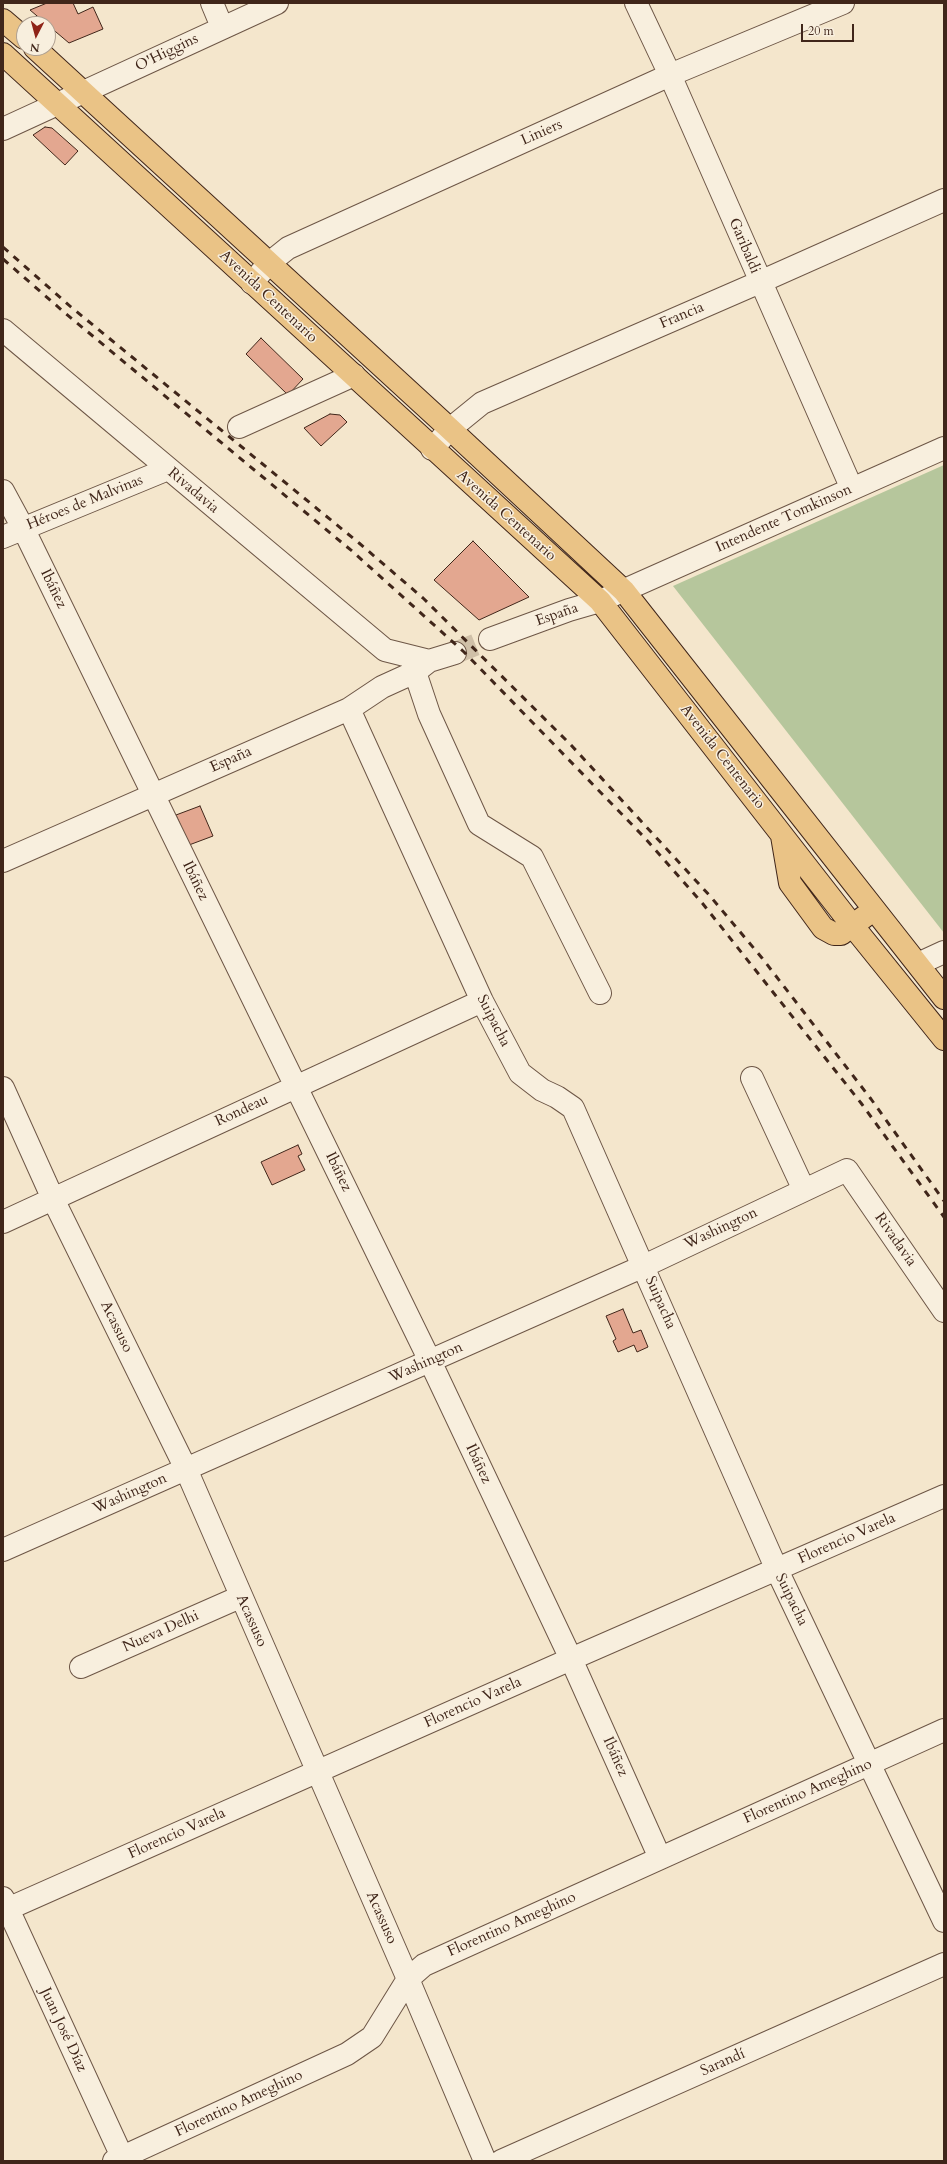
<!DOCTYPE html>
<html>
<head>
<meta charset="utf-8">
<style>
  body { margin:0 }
  #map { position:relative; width:947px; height:2164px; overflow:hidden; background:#f4e6cc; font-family:Cardo,serif }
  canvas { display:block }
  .frame { position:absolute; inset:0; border:4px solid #40261a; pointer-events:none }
  .north { position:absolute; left:16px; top:16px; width:40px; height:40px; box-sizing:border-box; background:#f8efde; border:1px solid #ae9f90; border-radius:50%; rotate:186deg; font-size:11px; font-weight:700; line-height:16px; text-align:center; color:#40261a }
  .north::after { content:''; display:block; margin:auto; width:14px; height:18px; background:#8f2418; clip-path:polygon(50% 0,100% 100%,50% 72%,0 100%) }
  .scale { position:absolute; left:801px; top:24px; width:53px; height:18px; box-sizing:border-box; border:2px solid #40261a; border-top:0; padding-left:5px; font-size:12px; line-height:14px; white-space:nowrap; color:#40261a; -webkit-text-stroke:3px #f8efde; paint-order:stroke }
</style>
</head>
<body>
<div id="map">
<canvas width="947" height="2164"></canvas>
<div class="frame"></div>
<div class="north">N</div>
<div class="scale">20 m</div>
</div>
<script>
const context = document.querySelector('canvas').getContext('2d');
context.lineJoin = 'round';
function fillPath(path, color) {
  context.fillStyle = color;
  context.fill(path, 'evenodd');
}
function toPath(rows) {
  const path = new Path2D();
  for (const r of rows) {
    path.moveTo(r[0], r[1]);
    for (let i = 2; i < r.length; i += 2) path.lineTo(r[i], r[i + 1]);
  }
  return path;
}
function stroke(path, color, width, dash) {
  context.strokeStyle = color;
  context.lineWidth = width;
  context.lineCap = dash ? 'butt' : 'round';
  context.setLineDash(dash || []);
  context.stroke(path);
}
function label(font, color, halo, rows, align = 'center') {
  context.font = font + ' Cardo,serif';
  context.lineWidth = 3;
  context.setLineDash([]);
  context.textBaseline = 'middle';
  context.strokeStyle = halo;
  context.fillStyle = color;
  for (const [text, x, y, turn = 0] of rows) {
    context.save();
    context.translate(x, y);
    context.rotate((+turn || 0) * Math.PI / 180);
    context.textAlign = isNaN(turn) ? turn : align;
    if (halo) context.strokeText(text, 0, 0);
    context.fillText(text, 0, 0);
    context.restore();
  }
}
fillPath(toPath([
  [944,465,944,933,673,586]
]), '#b6c69c');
const building = toPath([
  [47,3,73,3,78,14,93,7,103,29,69,43,30,10,47,3],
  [45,127,52,128,78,151,65,165,33,135,45,127],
  [261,338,303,379,288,395,246,354,261,338],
  [330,414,340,415,347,422,321,446,304,428,330,414],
  [473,541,529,597,479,620,434,580,473,541],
  [200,806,213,836,189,845,176,815,200,806],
  [298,1145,302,1154,298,1156,305,1170,272,1185,261,1162,298,1145],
  [623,1309,633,1333,641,1330,648,1347,637,1352,634,1345,618,1352,613,1341,616,1339,606,1316,623,1309]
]);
fillPath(building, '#e3a790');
stroke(building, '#40261a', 1);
stroke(toPath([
  [455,653,490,639]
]), '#d0c0a8', 22, [22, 11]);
const minor = toPath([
  [212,3,222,27],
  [636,3,670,75,852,489],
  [3,129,277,3],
  [252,283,268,264,288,248,670,75,843,3],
  [3,330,385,650,429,661],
  [239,427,354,375],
  [432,449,450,429,482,403,760,282,944,200],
  [3,491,23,528,430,1361,571,1659,660,1858],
  [3,537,168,469],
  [490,639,569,610,600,601,944,448],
  [415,672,429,714,479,824,532,857,600,993],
  [349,709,482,1001,520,1073,542,1090,557,1097,573,1108,777,1570,944,1921],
  [3,861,349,709,382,687,415,672,429,661,455,653],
  [918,964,944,952],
  [752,1078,804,1190],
  [3,1088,53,1199,186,1469,408,1979,485,2161],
  [3,1222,482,1001],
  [3,1550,644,1266,847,1170,944,1311],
  [81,1667,240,1597],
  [3,1898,124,2161],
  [3,1911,571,1659,944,1496],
  [114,2161,347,2054,372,2037,408,1979,424,1965,944,1730],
  [501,2161,944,1964]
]);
const major = toPath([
  [3,20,24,38],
  [35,48,450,429,624,591,944,998],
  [3,54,600,601,852,925,944,1039],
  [782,836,790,883,823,928,834,934,841,934,864,917]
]);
stroke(minor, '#6d5646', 24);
stroke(major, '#40261a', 24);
stroke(minor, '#f8efde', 22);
stroke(major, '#eac386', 22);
stroke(toPath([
  [3,247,71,307,359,543,423,598,571,745,710,896,762,958,871,1099,944,1201],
  [3,259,65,313,352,551,464,652,644,837,703,904,861,1103,944,1217]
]), '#40261a', 3, [7, 7]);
label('15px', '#40261a', '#f8efde', [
  ["O'Higgins",167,53,-26],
  ["Liniers",542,133,-24],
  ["Garibaldi",744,246,67],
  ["Avenida Centenario",268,297,43],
  ["Francia",682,316,-23],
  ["Rivadavia",193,491,40],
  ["Héroes de Malvinas",85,503,-22],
  ["Avenida Centenario",506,516,42],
  ["Intendente Tomkinson",784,519,-24],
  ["Ibáñez",53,589,64],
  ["España",557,615,-19],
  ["Avenida Centenario",722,757,52],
  ["España",231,760,-24],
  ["Ibáñez",195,881,64],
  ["Suipacha",493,1021,63],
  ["Rondeau",242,1111,-25],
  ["Ibáñez",338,1172,64],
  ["Washington",721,1229,-25],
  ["Rivadavia",895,1240,55],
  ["Suipacha",660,1303,66],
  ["Acassuso",116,1327,64],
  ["Washington",426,1363,-24],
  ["Ibáñez",478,1464,65],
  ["Washington",130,1494,-24],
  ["Florencio Varela",847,1539,-24],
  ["Suipacha",791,1600,64],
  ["Acassuso",251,1621,66],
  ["Nueva Delhi",161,1632,-24],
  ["Florencio Varela",473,1703,-24],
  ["Ibáñez",615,1757,66],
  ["Florentino Ameghino",808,1792,-24],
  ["Florencio Varela",177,1834,-24],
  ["Acassuso",381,1918,66],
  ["Florentino Ameghino",512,1925,-24],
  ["Juan José Díaz",63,2030,65],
  ["Sarandí",723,2063,-24],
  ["Florentino Ameghino",239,2104,-25]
]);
</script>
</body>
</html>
